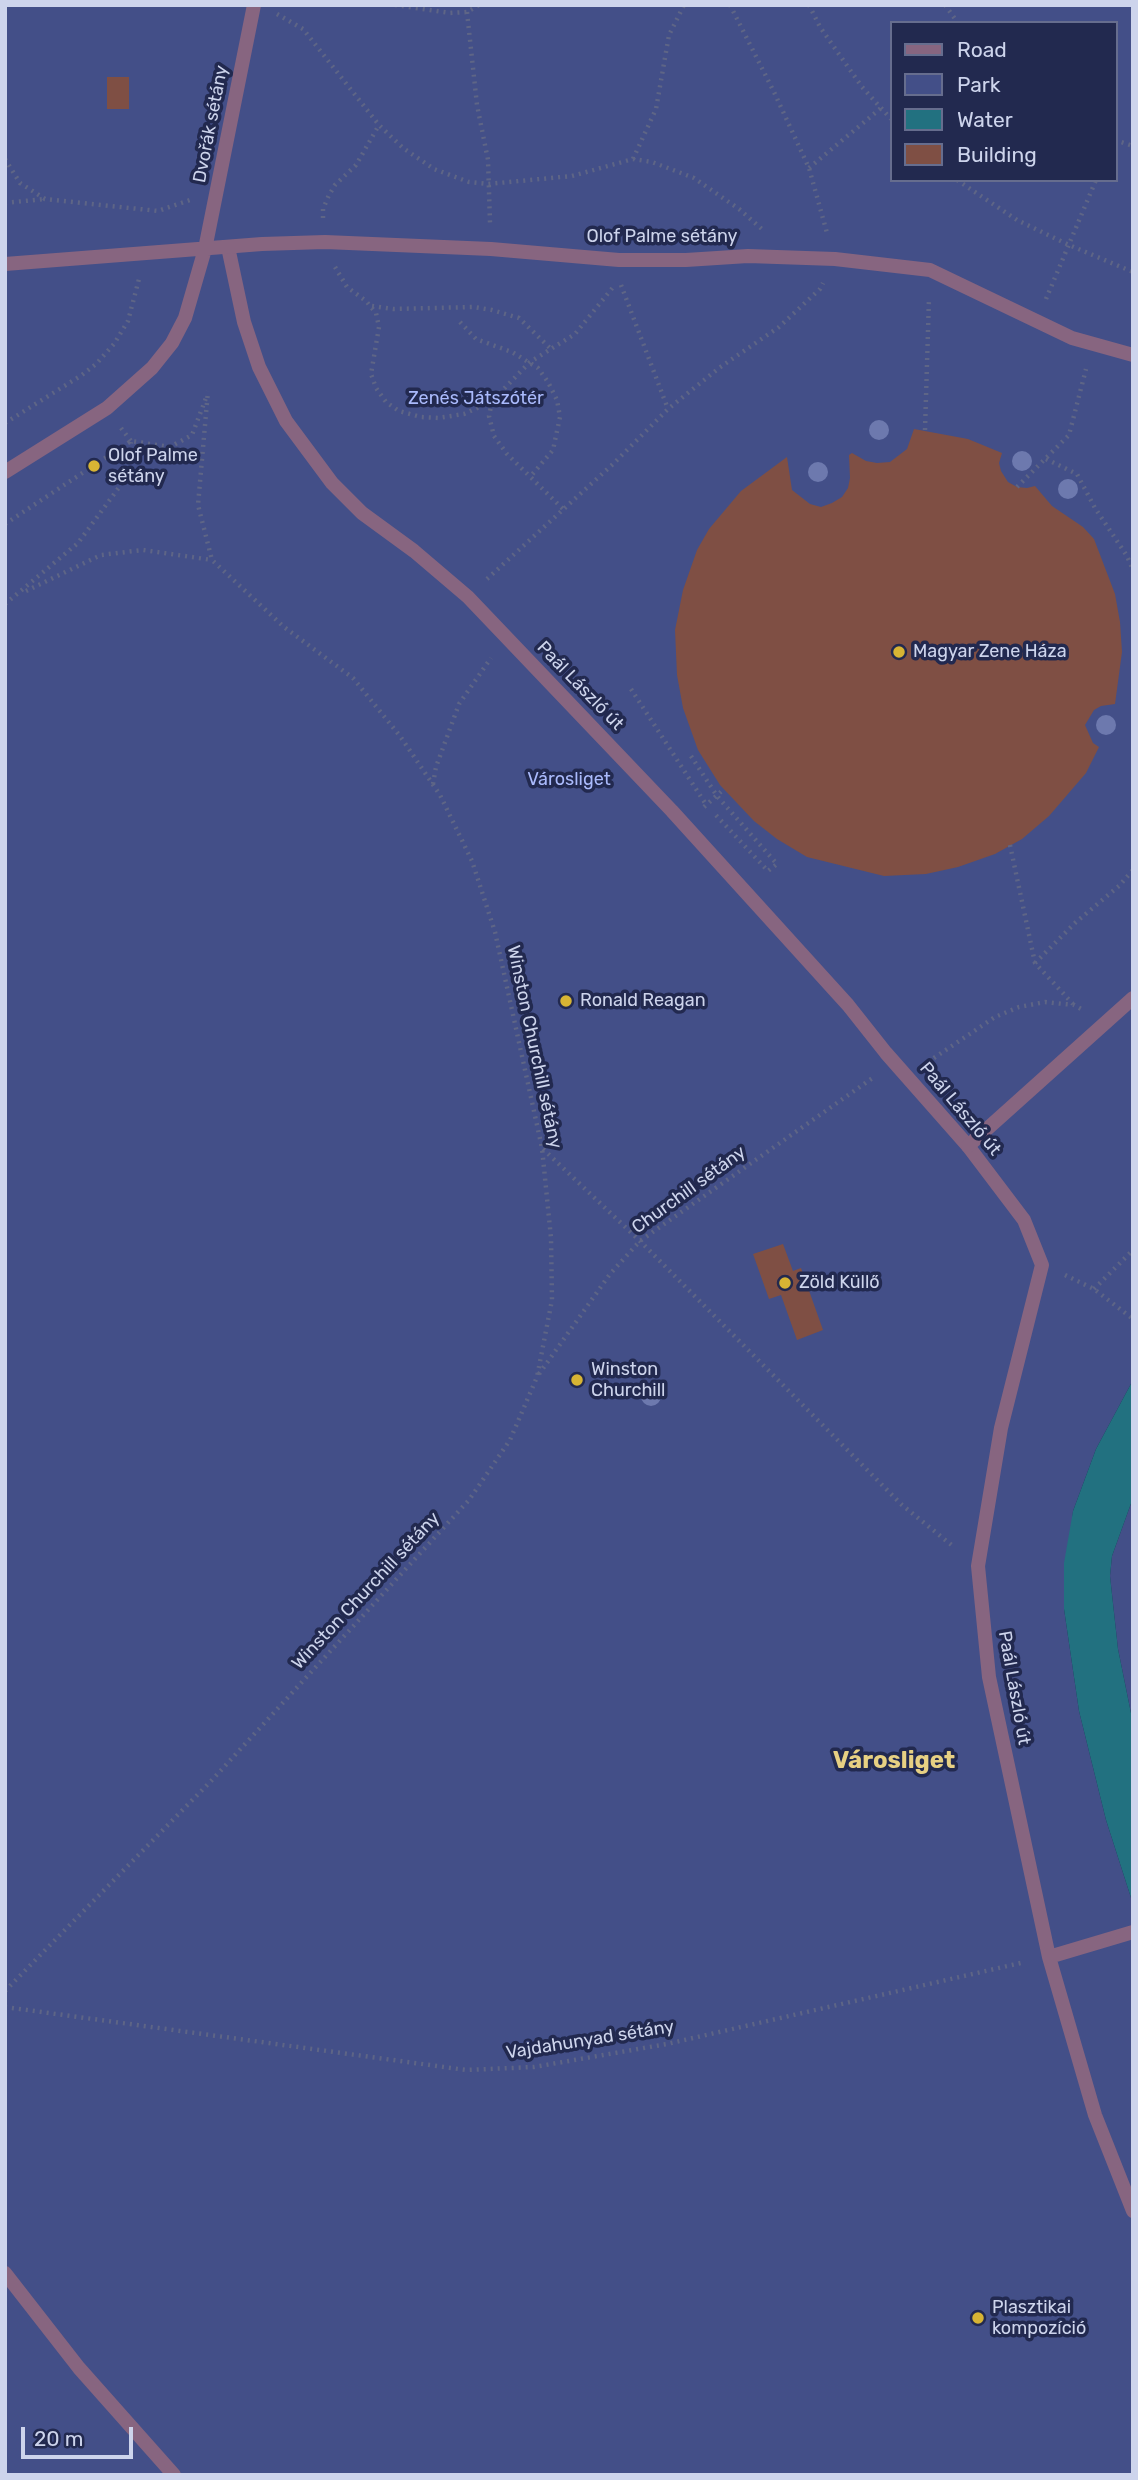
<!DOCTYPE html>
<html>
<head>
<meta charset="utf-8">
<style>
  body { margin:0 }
  #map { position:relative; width:1138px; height:2480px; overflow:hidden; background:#22294f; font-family:Rubik,sans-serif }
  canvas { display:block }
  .frame { position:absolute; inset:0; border:7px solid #cdd4ec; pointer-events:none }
  .legend { position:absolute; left:890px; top:21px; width:228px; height:161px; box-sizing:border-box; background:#22294f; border:2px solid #666d8e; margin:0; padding:9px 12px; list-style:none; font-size:21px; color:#cdd4ec }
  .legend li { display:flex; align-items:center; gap:14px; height:35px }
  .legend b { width:35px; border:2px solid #666d8e }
  .scale { position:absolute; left:21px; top:2427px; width:112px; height:32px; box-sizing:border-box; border:4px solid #cdd4ec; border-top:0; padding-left:9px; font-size:21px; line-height:24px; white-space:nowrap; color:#cdd4ec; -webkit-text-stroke:5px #22294f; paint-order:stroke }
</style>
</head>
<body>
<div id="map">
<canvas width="1138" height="2480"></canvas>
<div class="frame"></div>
<ul class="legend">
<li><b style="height:9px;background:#876580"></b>Road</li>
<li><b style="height:19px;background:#434f88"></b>Park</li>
<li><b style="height:19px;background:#227180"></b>Water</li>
<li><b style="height:19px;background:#7f4f44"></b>Building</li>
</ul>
<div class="scale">20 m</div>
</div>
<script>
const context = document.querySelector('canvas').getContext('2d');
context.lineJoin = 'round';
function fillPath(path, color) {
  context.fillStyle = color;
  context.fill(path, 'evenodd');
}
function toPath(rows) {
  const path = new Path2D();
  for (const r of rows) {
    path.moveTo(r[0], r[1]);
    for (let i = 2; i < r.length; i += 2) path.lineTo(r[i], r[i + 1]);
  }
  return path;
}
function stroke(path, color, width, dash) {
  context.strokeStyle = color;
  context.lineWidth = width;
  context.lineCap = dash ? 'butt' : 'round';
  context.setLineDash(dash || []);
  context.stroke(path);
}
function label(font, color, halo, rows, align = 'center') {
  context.font = font + ' Rubik,sans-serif';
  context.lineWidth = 7;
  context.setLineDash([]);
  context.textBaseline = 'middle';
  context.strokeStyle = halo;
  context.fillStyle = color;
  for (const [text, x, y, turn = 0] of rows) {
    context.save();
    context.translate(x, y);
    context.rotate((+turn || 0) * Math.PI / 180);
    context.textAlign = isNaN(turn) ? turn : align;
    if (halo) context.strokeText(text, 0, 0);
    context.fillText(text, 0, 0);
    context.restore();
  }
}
fillPath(toPath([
  [5,5,1133,5,1133,1380,1096,1449,1073,1511,1064,1609,1079,1711,1106,1820,1133,1904,1133,2475,5,2475],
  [891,23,1115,23,1115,180,891,180],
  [1133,1498,1133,1723,1118,1649,1110,1576,1112,1556]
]), '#434f88');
fillPath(toPath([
  [1133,1380,1133,1498,1112,1556,1110,1576,1118,1649,1133,1723,1133,1904,1106,1820,1079,1711,1064,1609,1064,1563,1073,1511,1096,1449]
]), '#227180');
fillPath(toPath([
  [107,77,129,77,129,109,107,109],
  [914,429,968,439,1002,453,999,463,1001,471,1008,482,1017,487,1027,488,1035,486,1052,506,1083,527,1094,539,1115,594,1120,622,1122,652,1115,704,1101,706,1094,710,1085,725,1093,743,1099,747,1086,773,1049,816,1022,839,995,854,958,867,926,874,884,876,807,857,777,839,754,821,720,785,698,750,683,708,677,675,675,630,683,590,697,550,709,529,741,491,787,457,792,490,810,504,821,507,832,503,842,497,848,488,850,478,849,455,852,453,866,461,877,463,890,462,907,449],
  [783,1244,793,1271,801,1268,823,1330,797,1340,781,1295,769,1299,753,1254]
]), '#7f4f44');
stroke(toPath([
  [395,5,450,13,467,12,479,5],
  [730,5,774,92,809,168,827,233],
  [809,5,820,27,862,87,891,119],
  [945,5,958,23],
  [467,12,477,105,488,160,490,223],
  [277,14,303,29,379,125,403,148,434,169,469,182,488,184,572,176,633,159,652,162,694,178,739,209,763,230],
  [1115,140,1133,146],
  [5,159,20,183,45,199,158,211,190,200],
  [633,159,656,109,669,35,684,5],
  [809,168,881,108],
  [957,180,1017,220,1069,245,1133,272],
  [5,203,44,199],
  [323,218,323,209,329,195,335,185,356,165,379,125],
  [335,267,347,287,366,301,376,313,379,327,371,374,376,388,386,402,399,411,421,417,438,418,464,414,492,401,530,362,575,334,614,286],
  [621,285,668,409],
  [1046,299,1096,180],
  [372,306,393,309,474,307,492,310,519,318,552,350],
  [460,322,476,339,512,352,538,368,548,382,557,400,560,417,553,450,530,477],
  [492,402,489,416,494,436,507,454,563,509],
  [5,423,82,375,96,364,114,344,128,321,139,279],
  [121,428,131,441],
  [925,430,929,298],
  [1046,459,1077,474,1095,508,1127,556,1133,570],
  [1017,487,1069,435,1086,369],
  [5,524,131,441,170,447,192,435,206,398],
  [487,579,613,464,668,409,719,368,779,327,820,289,823,283],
  [26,591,101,555,143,550,212,560],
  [5,604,78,543,120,486,131,442],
  [631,689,707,806],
  [691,756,717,796,777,864,768,871,713,812],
  [433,784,436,767,459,704,491,658],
  [704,807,724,789],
  [1010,845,1035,963,1073,1004],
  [1035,963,1075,923,1119,886,1133,870],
  [928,1062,995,1017,1019,1007,1045,1002,1074,1005,1083,1010],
  [543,1149,640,1241,902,1505,954,1547],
  [1065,1275,1094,1289,1133,1319],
  [1094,1289,1133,1250],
  [539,1374,610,1274,640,1241,874,1077],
  [5,1991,213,1779,469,1500,510,1440,537,1377,552,1300,551,1238,542,1148,495,932,472,861,440,795,400,736,353,678,284,627,212,560,198,505,208,391],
  [5,2007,466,2070,534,2067,667,2044,1025,1962]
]), '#5e6586', 4.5, [2, 5]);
stroke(toPath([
  [228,247,244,322,259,367,286,421,332,483,362,513,414,551,468,597,672,811,848,1005,886,1053,968,1146,1024,1220,1042,1265,1001,1428,978,1566,989,1677,1049,1957,1095,2115,1133,2211],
  [1049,1957,1133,1932],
  [5,2273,79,2368,174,2475]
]), '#876580', 14);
stroke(toPath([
  [5,264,262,244,325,242,491,249,619,260,686,260,748,256,835,259,930,270,1072,338,1133,355],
  [5,472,107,408,152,368,172,343,185,318,205,249,254,5],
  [968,1146,1133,998]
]), '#876580', 14);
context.fillStyle = '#6d79ae';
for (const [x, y] of [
  [879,430],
  [1022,461],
  [818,472],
  [1068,489],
  [1106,725],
  [651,1396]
]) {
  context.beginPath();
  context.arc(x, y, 10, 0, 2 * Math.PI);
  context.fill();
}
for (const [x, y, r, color] of [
  [94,466,7,"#d7b434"],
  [899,652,7,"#d7b434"],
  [566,1001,7,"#d7b434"],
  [785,1283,7,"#d7b434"],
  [577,1380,7,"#d7b434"],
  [978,2318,7,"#d7b434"]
]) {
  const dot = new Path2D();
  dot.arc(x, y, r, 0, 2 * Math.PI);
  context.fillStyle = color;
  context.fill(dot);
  stroke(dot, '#22294f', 2.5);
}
label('18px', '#cdd4ec', '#22294f', [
  ["Dvořák sétány",211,124,-79],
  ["Olof Palme sétány",662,237],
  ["Paál László út",580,686,46],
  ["Winston Churchill sétány",534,1047,78],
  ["Paál László út",960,1109,50],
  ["Churchill sétány",689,1190,-36],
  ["Winston Churchill sétány",366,1591,-47],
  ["Paál László út",1014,1688,80],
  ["Vajdahunyad sétány",590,2040,-9]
]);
label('18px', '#aabafc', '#22294f', [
  ["Zenés Játszótér",476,399],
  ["Városliget",569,780]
]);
label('18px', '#cdd4ec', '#22294f', [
  ["Olof Palme",108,456],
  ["sétány",108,477],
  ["Magyar Zene Háza",913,652],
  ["Ronald Reagan",580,1001],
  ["Zöld Küllő",799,1283],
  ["Winston",591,1370],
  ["Churchill",591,1391],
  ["Plasztikai",992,2308],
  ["kompozíció",992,2329]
], 'left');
label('bold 24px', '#e7d083', '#22294f', [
  ["Városliget",894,1761]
]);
</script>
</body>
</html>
